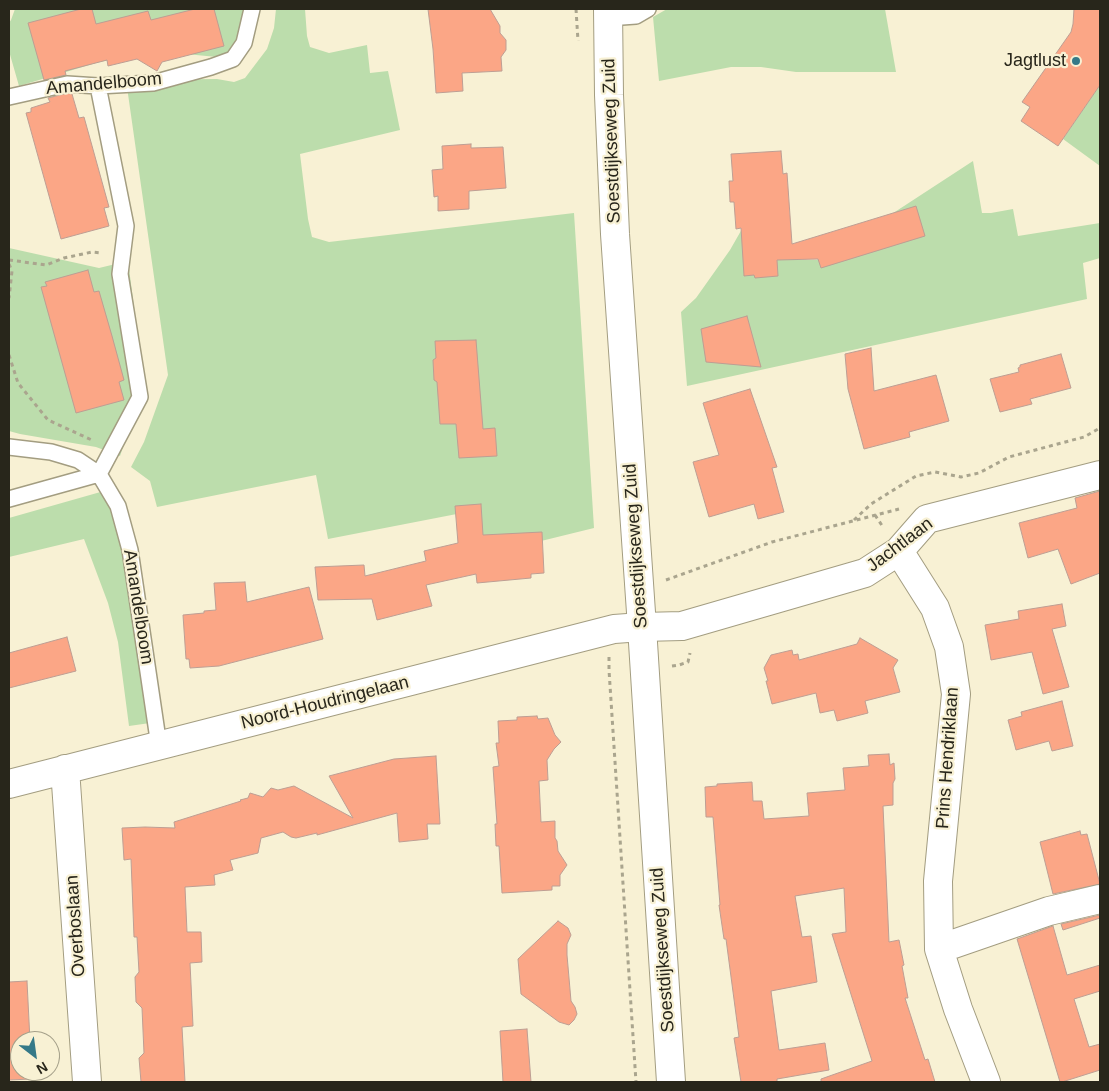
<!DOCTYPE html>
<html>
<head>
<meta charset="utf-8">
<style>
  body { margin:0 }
  #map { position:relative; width:1109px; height:1091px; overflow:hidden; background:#f8f1d4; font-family:Helvetica,sans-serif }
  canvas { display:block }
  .frame { position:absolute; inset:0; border:10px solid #28261b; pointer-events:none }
  .north { position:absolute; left:10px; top:1031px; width:50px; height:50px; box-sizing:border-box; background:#f8f1d4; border:1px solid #a5a08a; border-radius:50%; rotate:150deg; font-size:14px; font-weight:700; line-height:20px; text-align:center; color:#28261b }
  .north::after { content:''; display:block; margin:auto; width:18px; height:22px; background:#357988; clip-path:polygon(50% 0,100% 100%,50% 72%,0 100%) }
</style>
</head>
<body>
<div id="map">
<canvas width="1109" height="1091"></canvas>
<div class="frame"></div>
<div class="north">N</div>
</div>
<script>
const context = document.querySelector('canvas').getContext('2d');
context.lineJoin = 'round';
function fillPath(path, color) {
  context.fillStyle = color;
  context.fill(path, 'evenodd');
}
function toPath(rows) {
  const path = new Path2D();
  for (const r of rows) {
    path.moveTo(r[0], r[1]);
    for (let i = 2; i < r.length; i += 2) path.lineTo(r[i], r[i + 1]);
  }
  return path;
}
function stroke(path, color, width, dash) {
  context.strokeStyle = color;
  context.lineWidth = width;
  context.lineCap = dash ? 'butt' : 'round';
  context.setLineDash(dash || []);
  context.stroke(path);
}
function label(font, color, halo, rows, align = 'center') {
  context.font = font + ' Helvetica,sans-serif';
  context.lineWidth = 4.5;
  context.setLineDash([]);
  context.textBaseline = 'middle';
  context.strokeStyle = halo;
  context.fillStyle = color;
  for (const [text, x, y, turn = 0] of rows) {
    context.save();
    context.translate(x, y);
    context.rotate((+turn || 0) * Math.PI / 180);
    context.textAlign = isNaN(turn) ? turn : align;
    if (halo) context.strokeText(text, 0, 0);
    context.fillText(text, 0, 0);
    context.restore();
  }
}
fillPath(toPath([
  [15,9,256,9,255,29,250,42,227,58,186,54,127,56,96,63,19,86,9,51,9,23,11,20],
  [276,9,305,9,307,36,310,47,329,53,367,45,370,73,388,71,400,130,300,154,308,219,312,237,329,242,574,213,594,528,476,557,467,512,328,539,316,475,157,507,150,481,131,467,144,442,168,375,126,80,217,79,234,82,245,78,267,49,274,28],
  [667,9,885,9,896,72,796,72,761,67,731,67,659,81,653,17],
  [1100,85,1100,166,1063,139],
  [973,161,982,213,991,213,1013,209,1018,236,1100,223,1100,258,1083,263,1087,299,687,386,681,312,696,298,730,250,742,229,786,256,798,260,817,260,832,253],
  [9,248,99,268,128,261,142,368,128,432,120,456,96,447,20,434,9,431],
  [104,491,118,507,150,723,129,726,118,642,108,603,84,539,9,557,9,518]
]), '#bcddac');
const building = toPath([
  [81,9,92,9,96,24,148,11,151,20,195,9,214,9,224,46,162,62,157,71,137,59,108,66,107,60,65,71,66,75,44,80,28,23,81,9],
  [428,9,490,9,500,26,500,33,506,40,506,50,501,57,502,71,462,73,463,91,436,93,433,49,428,9],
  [1074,9,1100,9,1100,85,1058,146,1021,121,1030,107,1022,102,1071,32,1073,24,1074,9],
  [68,93,72,94,79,118,84,117,109,207,104,208,109,226,61,239,26,113,31,112,31,108,50,102,48,98,68,93],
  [471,144,471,148,503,147,506,188,469,191,469,209,438,211,438,196,434,197,432,170,443,169,442,146,471,144],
  [781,151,783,174,787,173,792,244,916,206,925,236,821,268,818,259,777,260,778,276,755,278,754,275,744,276,741,228,736,229,734,202,730,202,729,181,733,181,731,154,781,151],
  [88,270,94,292,99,291,112,336,124,380,119,382,124,400,76,413,41,287,47,286,45,282,88,270],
  [747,316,761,367,706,362,701,329,747,316],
  [476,340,483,429,495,428,497,456,459,458,456,424,440,424,437,382,434,380,433,360,436,358,435,341,476,340],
  [871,348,874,391,936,375,949,421,909,432,910,437,864,449,848,389,845,354,871,348],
  [1061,354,1071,388,1030,399,1032,404,1000,412,990,379,1019,372,1018,368,1020,367,1020,365,1061,354],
  [750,389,777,467,772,468,784,512,758,519,754,504,709,517,693,462,719,455,703,403,750,389],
  [1100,491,1100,573,1071,584,1058,549,1028,558,1019,523,1077,508,1075,498,1100,491],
  [481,504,483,535,542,532,544,573,531,574,531,578,477,583,476,574,426,585,432,606,377,620,372,599,318,600,315,567,364,565,365,576,426,561,424,551,458,543,455,506,481,504],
  [245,582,247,602,309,587,323,639,219,666,190,668,189,659,186,659,183,615,204,613,204,611,216,610,214,583,245,582],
  [1062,604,1066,626,1052,629,1069,687,1043,694,1032,652,991,660,985,625,1019,619,1018,611,1062,604],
  [67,637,76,671,9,688,9,653,67,637],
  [860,638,898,660,893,668,900,692,865,701,868,713,837,721,834,710,820,713,816,693,772,704,766,681,768,681,764,668,771,655,792,650,793,655,798,654,799,660,857,644,860,638],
  [1062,701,1073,746,1052,751,1049,741,1016,750,1008,720,1022,716,1021,712,1062,701],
  [537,716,538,719,548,718,555,735,561,742,554,749,547,760,548,780,539,781,541,822,555,821,555,838,557,841,558,851,567,865,560,875,560,886,552,886,552,890,502,893,499,846,496,846,495,824,497,824,493,767,499,766,496,743,499,743,498,721,517,720,517,717,537,716],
  [889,754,890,765,894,763,895,779,893,783,893,805,883,806,889,942,899,940,904,965,902,966,908,998,905,998,925,1060,928,1059,935,1082,821,1082,821,1079,872,1061,832,934,846,932,844,888,795,896,802,937,811,936,817,982,771,991,779,1050,825,1043,829,1070,777,1079,777,1082,741,1082,734,1038,739,1037,726,939,724,939,719,905,720,905,713,817,706,817,705,787,717,786,717,784,752,782,753,801,762,801,764,819,809,816,807,793,845,790,843,768,869,766,868,755,889,754],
  [436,756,440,824,427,824,428,839,399,842,397,813,317,835,317,833,296,838,291,837,283,832,261,838,258,853,230,860,233,870,214,875,215,885,185,887,187,932,201,932,202,962,190,963,193,1026,182,1027,185,1082,141,1082,139,1058,144,1053,142,1008,136,1002,135,977,139,972,137,937,134,937,131,859,124,860,122,828,145,827,175,828,174,822,241,801,240,800,248,798,250,793,263,797,271,788,278,790,294,786,353,818,329,776,394,759,436,756],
  [1080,831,1081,835,1087,834,1100,884,1053,894,1040,842,1080,831],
  [1100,915,1100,918,1063,930,1061,924,1100,915],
  [558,921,568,928,571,935,567,944,567,955,571,1001,575,1007,577,1014,574,1020,569,1025,559,1022,521,994,518,959,558,921],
  [1053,926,1067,975,1100,965,1100,991,1074,999,1089,1047,1100,1044,1100,1070,1062,1082,1060,1082,1017,939,1053,926],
  [27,981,30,1041,20,1041,20,1071,31,1071,31,1079,9,1080,9,982,27,981],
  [527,1029,531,1082,503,1082,500,1031,527,1029]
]);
fillPath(building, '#fba686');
stroke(building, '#bd9e93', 1);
const service = toPath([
  [608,18,636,16,648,9],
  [9,97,67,84,98,86,153,83,211,67,233,59,244,43,252,9],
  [9,447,51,452,78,460,99,474,118,506,130,550,159,746],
  [9,499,99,474,140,397,120,274,126,226,98,86]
]);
const minor = toPath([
  [899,551,935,608,949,647,956,694,938,881,939,949,958,1009,986,1082],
  [65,769,87,1082],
  [9,784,614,629,642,627,682,626,865,573,899,551,927,519,1100,475],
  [939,949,1049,911,1100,899]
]);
const secondary = toPath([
  [608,9,609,95,615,234,642,627,671,1082]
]);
stroke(service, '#a39d81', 18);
stroke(minor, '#a39d81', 30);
stroke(secondary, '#a39d81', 30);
stroke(toPath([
  [576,9,578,41],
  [9,260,46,265,64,258,92,252,101,253],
  [9,264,12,271,9,298],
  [9,355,18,383,48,420,94,441],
  [875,515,883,527],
  [854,520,871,504,916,476,935,472,961,477,979,473,1009,457,1084,437,1100,428],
  [666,580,772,542,899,509],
  [609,657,609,670,636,1082],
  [672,666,679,665,688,662,690,653]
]), '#aaa58e', 3, [4, 4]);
stroke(service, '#fff', 15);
stroke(minor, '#fff', 28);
stroke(secondary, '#fff', 28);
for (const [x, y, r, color] of [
  [1076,61,5,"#357988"]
]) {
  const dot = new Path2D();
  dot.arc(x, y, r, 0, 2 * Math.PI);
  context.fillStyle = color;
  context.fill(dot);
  stroke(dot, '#f8f1d4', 2);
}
label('18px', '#28261b', '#f8f1d4', [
  ["Jagtlust",1066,61]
], 'right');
label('18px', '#28261b', '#f8f1d4', [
  ["Amandelboom",104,84,-5],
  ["Soestdijkseweg Zuid",612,141,-92],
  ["Jachtlaan",900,545,-37],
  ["Soestdijkseweg Zuid",636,546,-94],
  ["Amandelboom",138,607,81],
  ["Noord-Houdringelaan",325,703,-14],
  ["Prins Hendriklaan",948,758,-86],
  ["Overboslaan",76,926,-94],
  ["Soestdijkseweg Zuid",663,950,-94]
]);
</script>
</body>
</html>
